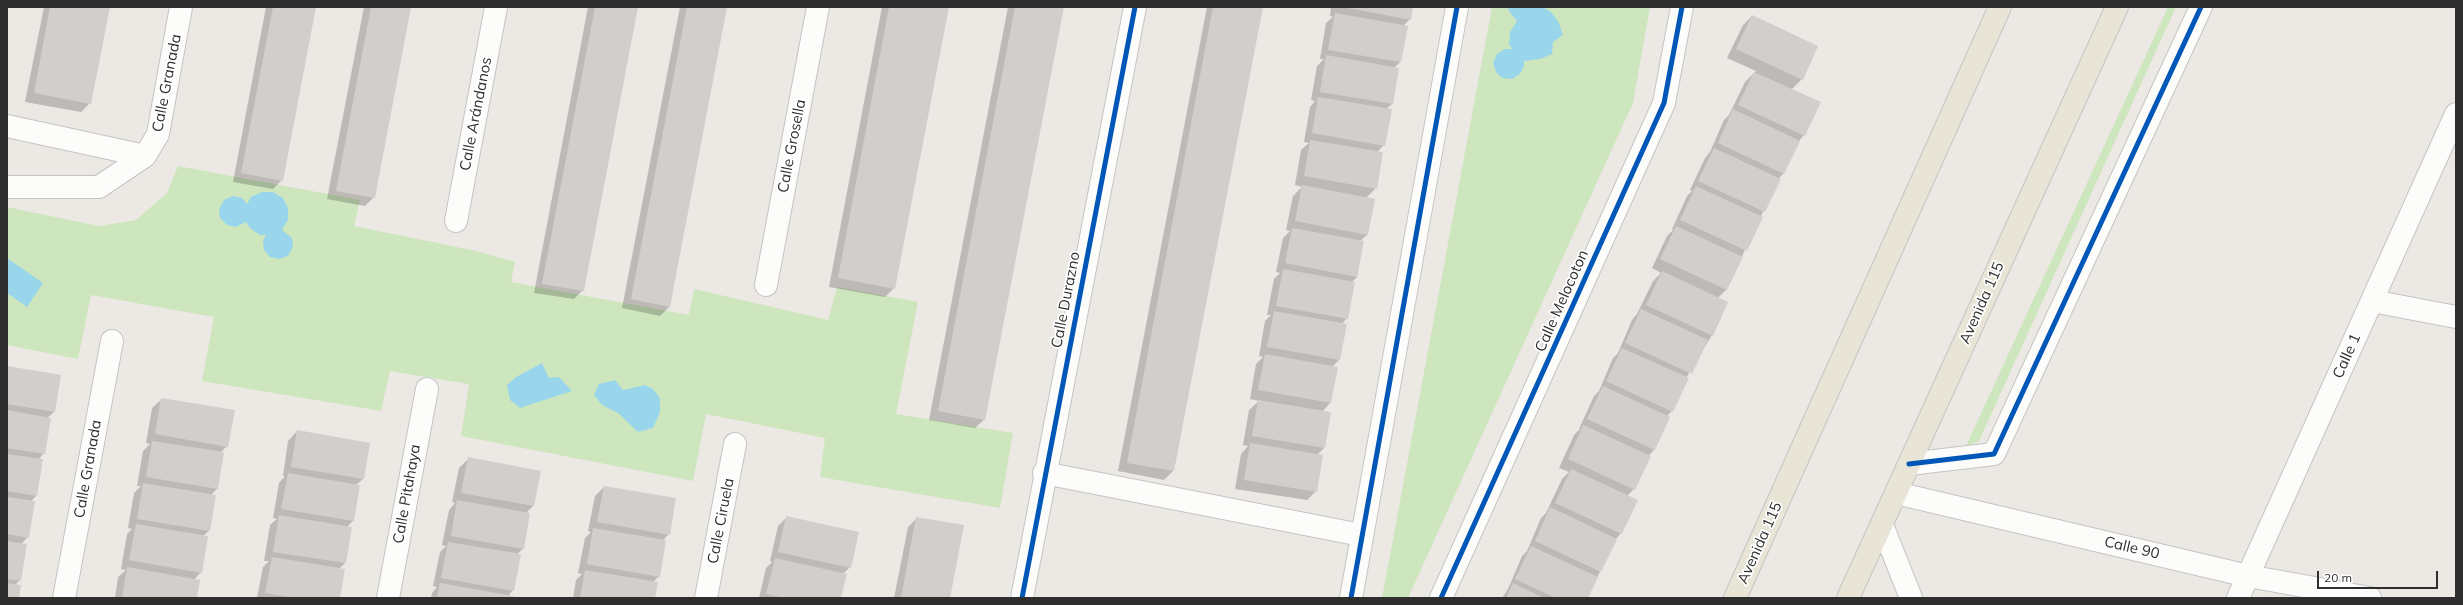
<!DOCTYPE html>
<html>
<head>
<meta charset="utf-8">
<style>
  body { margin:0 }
  #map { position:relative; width:2463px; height:605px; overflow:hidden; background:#ece8e4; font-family:Mulish,sans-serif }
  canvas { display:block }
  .frame { position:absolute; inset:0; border:8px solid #2e2e2e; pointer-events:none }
  .scale { position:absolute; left:2317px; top:571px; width:121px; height:18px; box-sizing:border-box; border:2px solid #2e2e2e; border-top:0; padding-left:5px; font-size:12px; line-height:14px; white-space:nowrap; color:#2e2e2e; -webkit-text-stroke:3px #fff; paint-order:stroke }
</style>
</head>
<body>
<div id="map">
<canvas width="2463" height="605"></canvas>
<div class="frame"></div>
<div class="scale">20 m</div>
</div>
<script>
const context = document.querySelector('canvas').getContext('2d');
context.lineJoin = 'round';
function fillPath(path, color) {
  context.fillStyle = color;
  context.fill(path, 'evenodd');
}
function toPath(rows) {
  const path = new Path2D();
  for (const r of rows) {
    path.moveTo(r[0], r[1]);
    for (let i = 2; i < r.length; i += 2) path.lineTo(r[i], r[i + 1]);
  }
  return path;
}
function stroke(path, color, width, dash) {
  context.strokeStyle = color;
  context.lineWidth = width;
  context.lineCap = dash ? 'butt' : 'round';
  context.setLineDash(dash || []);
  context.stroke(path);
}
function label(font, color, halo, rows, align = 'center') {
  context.font = font + ' Mulish,sans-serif';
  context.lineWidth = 3.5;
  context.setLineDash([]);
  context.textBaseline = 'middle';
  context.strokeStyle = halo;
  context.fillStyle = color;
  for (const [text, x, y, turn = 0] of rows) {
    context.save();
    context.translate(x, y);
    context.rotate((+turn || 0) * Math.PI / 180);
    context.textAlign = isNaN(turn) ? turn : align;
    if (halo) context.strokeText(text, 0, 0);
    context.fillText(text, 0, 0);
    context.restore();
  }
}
fillPath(toPath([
  [1492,7,1650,7,1633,103,1408,598,1382,598],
  [2168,7,2176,7,1979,441,1966,446],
  [178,166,360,200,354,226,476,251,515,262,511,282,689,315,694,289,828,320,837,287,918,302,896,414,1013,433,1000,508,820,477,825,438,706,414,693,481,461,436,469,384,390,371,381,411,202,381,214,317,91,295,78,359,7,345,7,207,99,226,136,220,167,193]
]), '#cee6be');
fillPath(toPath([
  [1508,7,1542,7,1550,11,1558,21,1563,35,1553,42,1552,54,1540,59,1524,61,1524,66,1520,74,1512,79,1502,78,1496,72,1493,63,1497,54,1505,49,1512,49,1509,44,1510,32,1517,21,1509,11],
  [262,192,273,192,283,198,288,208,288,220,282,230,292,238,293,247,288,256,279,259,270,257,264,250,263,241,266,235,260,235,250,228,246,222,236,227,227,225,220,218,219,209,224,200,233,196,242,198,247,204,251,197],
  [7,258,43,283,27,307,7,293],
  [542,363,549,378,559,377,572,391,520,408,510,400,507,385,516,377],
  [615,380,623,390,645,385,653,389,660,398,660,412,653,428,638,432,618,413,602,405,594,395,599,384]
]), '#99d6ec');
fillPath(toPath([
  [44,7,108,7,90,103,81,112,25,102],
  [266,7,315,7,282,180,273,189,233,182],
  [364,7,410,7,374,197,365,206,327,199],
  [588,7,637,7,583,290,574,299,534,293],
  [680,7,726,7,669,307,660,316,622,308],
  [882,7,948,7,894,288,885,297,829,287],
  [1008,7,1063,7,985,419,975,428,929,420],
  [1207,7,1262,7,1173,471,1164,480,1118,471],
  [1331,7,1412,7,1410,19,1403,26,1400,62,1394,68,1392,104,1386,109,1384,145,1377,152,1376,188,1366,198,1373,200,1367,235,1360,241,1363,242,1357,277,1351,283,1347,318,1342,324,1346,325,1339,360,1332,367,1337,368,1330,403,1322,412,1330,413,1324,448,1317,455,1316,491,1307,500,1235,489,1241,454,1248,446,1243,445,1249,410,1259,401,1250,399,1256,364,1263,357,1259,356,1265,321,1271,315,1267,315,1274,279,1280,273,1276,272,1283,238,1290,231,1286,230,1293,196,1302,187,1295,185,1301,150,1309,143,1304,142,1310,107,1315,101,1311,100,1317,66,1324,59,1320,59,1326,23,1333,17,1330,16],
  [1752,16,1802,79,1791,90,1804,135,1799,141,1784,173,1779,178,1726,290,1718,298,1712,335,1686,378,1672,411,1667,416,1669,417,1654,450,1648,456,1634,489,1627,496,1621,533,1616,539,1587,598,1502,598,1508,589,1522,556,1527,551,1541,518,1546,513,1562,479,1569,472,1559,468,1574,435,1580,429,1579,429,1594,396,1599,391,1613,358,1618,353,1632,320,1637,314,1653,281,1661,273,1652,268,1667,236,1673,230,1672,229,1687,196,1692,191,1690,190,1705,158,1710,152,1724,120,1729,115,1745,82,1756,71,1727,58,1743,25],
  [7,367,54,412,47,418,44,453,38,460,36,496,30,502,28,537,21,544,20,580,15,585,18,598,7,598],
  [162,399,227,446,220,453,217,489,211,495,209,531,203,536,201,572,194,580,196,598,115,598,118,577,126,570,121,569,127,534,132,529,128,528,134,493,141,486,137,486,143,451,150,444,146,443,152,408],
  [297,431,363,479,356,485,359,486,353,521,347,527,345,563,339,569,339,598,257,598,263,567,269,561,264,561,270,525,277,519,273,518,279,483,285,476,283,476,288,441],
  [468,459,540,471,533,506,526,513,523,549,517,554,513,590,508,596,512,598,431,598,432,593,437,587,433,586,440,552,446,546,442,545,449,510,455,503,452,502,459,468],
  [604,487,669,534,662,541,659,576,653,582,654,598,573,598,576,580,582,574,578,573,585,538,591,532,588,531,595,496],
  [787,517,850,567,843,574,840,598,759,598,766,568,772,562,770,561,778,526],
  [917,518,949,598,894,598,908,527]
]), '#0003');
fillPath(toPath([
  [50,7,110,7,91,104,34,93],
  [273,7,316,7,283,181,241,173],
  [371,7,411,7,375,198,336,191],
  [595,7,638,7,584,291,542,284],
  [687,7,727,7,670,307,631,299],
  [889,7,949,7,895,289,838,278],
  [1015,7,1064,7,985,420,938,411],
  [1213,7,1263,7,1174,471,1127,463],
  [1343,7,1413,7,1411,20],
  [1335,13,1408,26,1401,62,1328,50],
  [1752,15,1818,46,1803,80,1736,49],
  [1326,55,1399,68,1393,104,1320,92],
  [1754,72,1821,102,1805,136,1738,105],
  [1318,97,1392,109,1385,146,1312,133],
  [1733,109,1800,141,1784,174,1718,143],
  [1310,140,1383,152,1377,189,1304,176],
  [1714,148,1781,179,1765,212,1698,181],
  [1302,185,1375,199,1368,235,1295,221],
  [1696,186,1763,217,1747,251,1680,220],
  [1676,226,1743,257,1727,290,1660,259],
  [1292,228,1364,241,1357,277,1285,263],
  [1283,269,1355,282,1348,319,1276,306],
  [1662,271,1728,302,1713,336,1646,305],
  [1641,309,1708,340,1692,374,1625,343],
  [1274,311,1347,324,1340,360,1267,347],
  [1622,348,1689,378,1673,412,1606,381],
  [1265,354,1338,367,1331,403,1258,390],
  [7,366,61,375,55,412,7,404],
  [1603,386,1670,417,1655,450,1587,419],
  [161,398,235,410,228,447,155,434],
  [1258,400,1331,412,1325,448,1252,436],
  [7,410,51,418,45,454,7,448],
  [1583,425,1651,456,1635,490,1568,459],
  [297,430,370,443,364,479,291,467],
  [152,441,224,452,218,489,146,477],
  [1250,443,1323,455,1317,492,1244,480],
  [7,454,43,459,37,496,7,491],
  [468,457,541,471,534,506,461,493],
  [1571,469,1638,500,1622,534,1555,503],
  [288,473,360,485,354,521,281,509],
  [143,483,216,495,210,531,137,519],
  [604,486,676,498,670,535,597,522],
  [7,497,35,501,29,538,7,534],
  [457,500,530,513,524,549,451,536],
  [1550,507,1617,539,1601,572,1535,541],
  [279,515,352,527,346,563,273,552],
  [786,516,859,532,851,568,778,552],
  [916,517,964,525,950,598,901,598],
  [136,524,208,536,202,573,129,560],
  [593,528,666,540,660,577,587,564],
  [7,541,27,544,21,581,7,579],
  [448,542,521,554,514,591,441,578],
  [1531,546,1598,577,1588,598,1556,598,1515,579],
  [272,557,345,569,340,598,296,598,265,593],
  [775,558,847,574,841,598,785,598,766,594],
  [127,567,200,580,197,598,122,598],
  [585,570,658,582,655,598,580,598],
  [7,583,21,585,19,598,7,598],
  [440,583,513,596,513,598,437,598],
  [1513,583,1544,598,1506,598]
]), '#d1cecb');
const minor = toPath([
  [7,126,145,156],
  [7,187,99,187,145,156,158,134,181,7],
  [456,221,496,7],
  [766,285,818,7],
  [2372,301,2456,317],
  [1909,464,1994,454,2201,7],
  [1044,473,1361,535],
  [1896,493,2248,576,2370,598],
  [1882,525,1911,598],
  [64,598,112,341],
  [388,598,427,389],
  [706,598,735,444],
  [1022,598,1135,7],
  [1351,598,1457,7],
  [1441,598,1664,103,1682,7],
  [2238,598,2456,114]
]);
const primary = toPath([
  [1735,598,2000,7],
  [1848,598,2117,7]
]);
stroke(minor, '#c5c4c5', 24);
stroke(primary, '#c6c5c4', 24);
stroke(minor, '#fcfcfb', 22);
stroke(primary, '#e8e4d6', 22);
stroke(toPath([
  [1909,464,1994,454,2201,7],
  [1022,598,1135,7],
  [1351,598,1457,7],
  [1441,598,1664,103,1682,7]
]), '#0057b8', 5);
label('15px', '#2e2e2e', '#fff', [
  ["Calle Granada",167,83,-79],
  ["Calle Arándanos",476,114,-79],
  ["Calle Grosella",792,146,-79],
  ["Calle Durazno",1066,300,-79],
  ["Calle Melocoton",1562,301,-66],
  ["Avenida 115",1982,303,-66],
  ["Calle 1",2347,356,-66],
  ["Calle Granada",88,469,-80],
  ["Calle Pitahaya",407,494,-80],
  ["Calle Ciruela",721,521,-79],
  ["Avenida 115",1760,543,-66],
  ["Calle 90",2132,548,13]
]);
</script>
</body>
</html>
